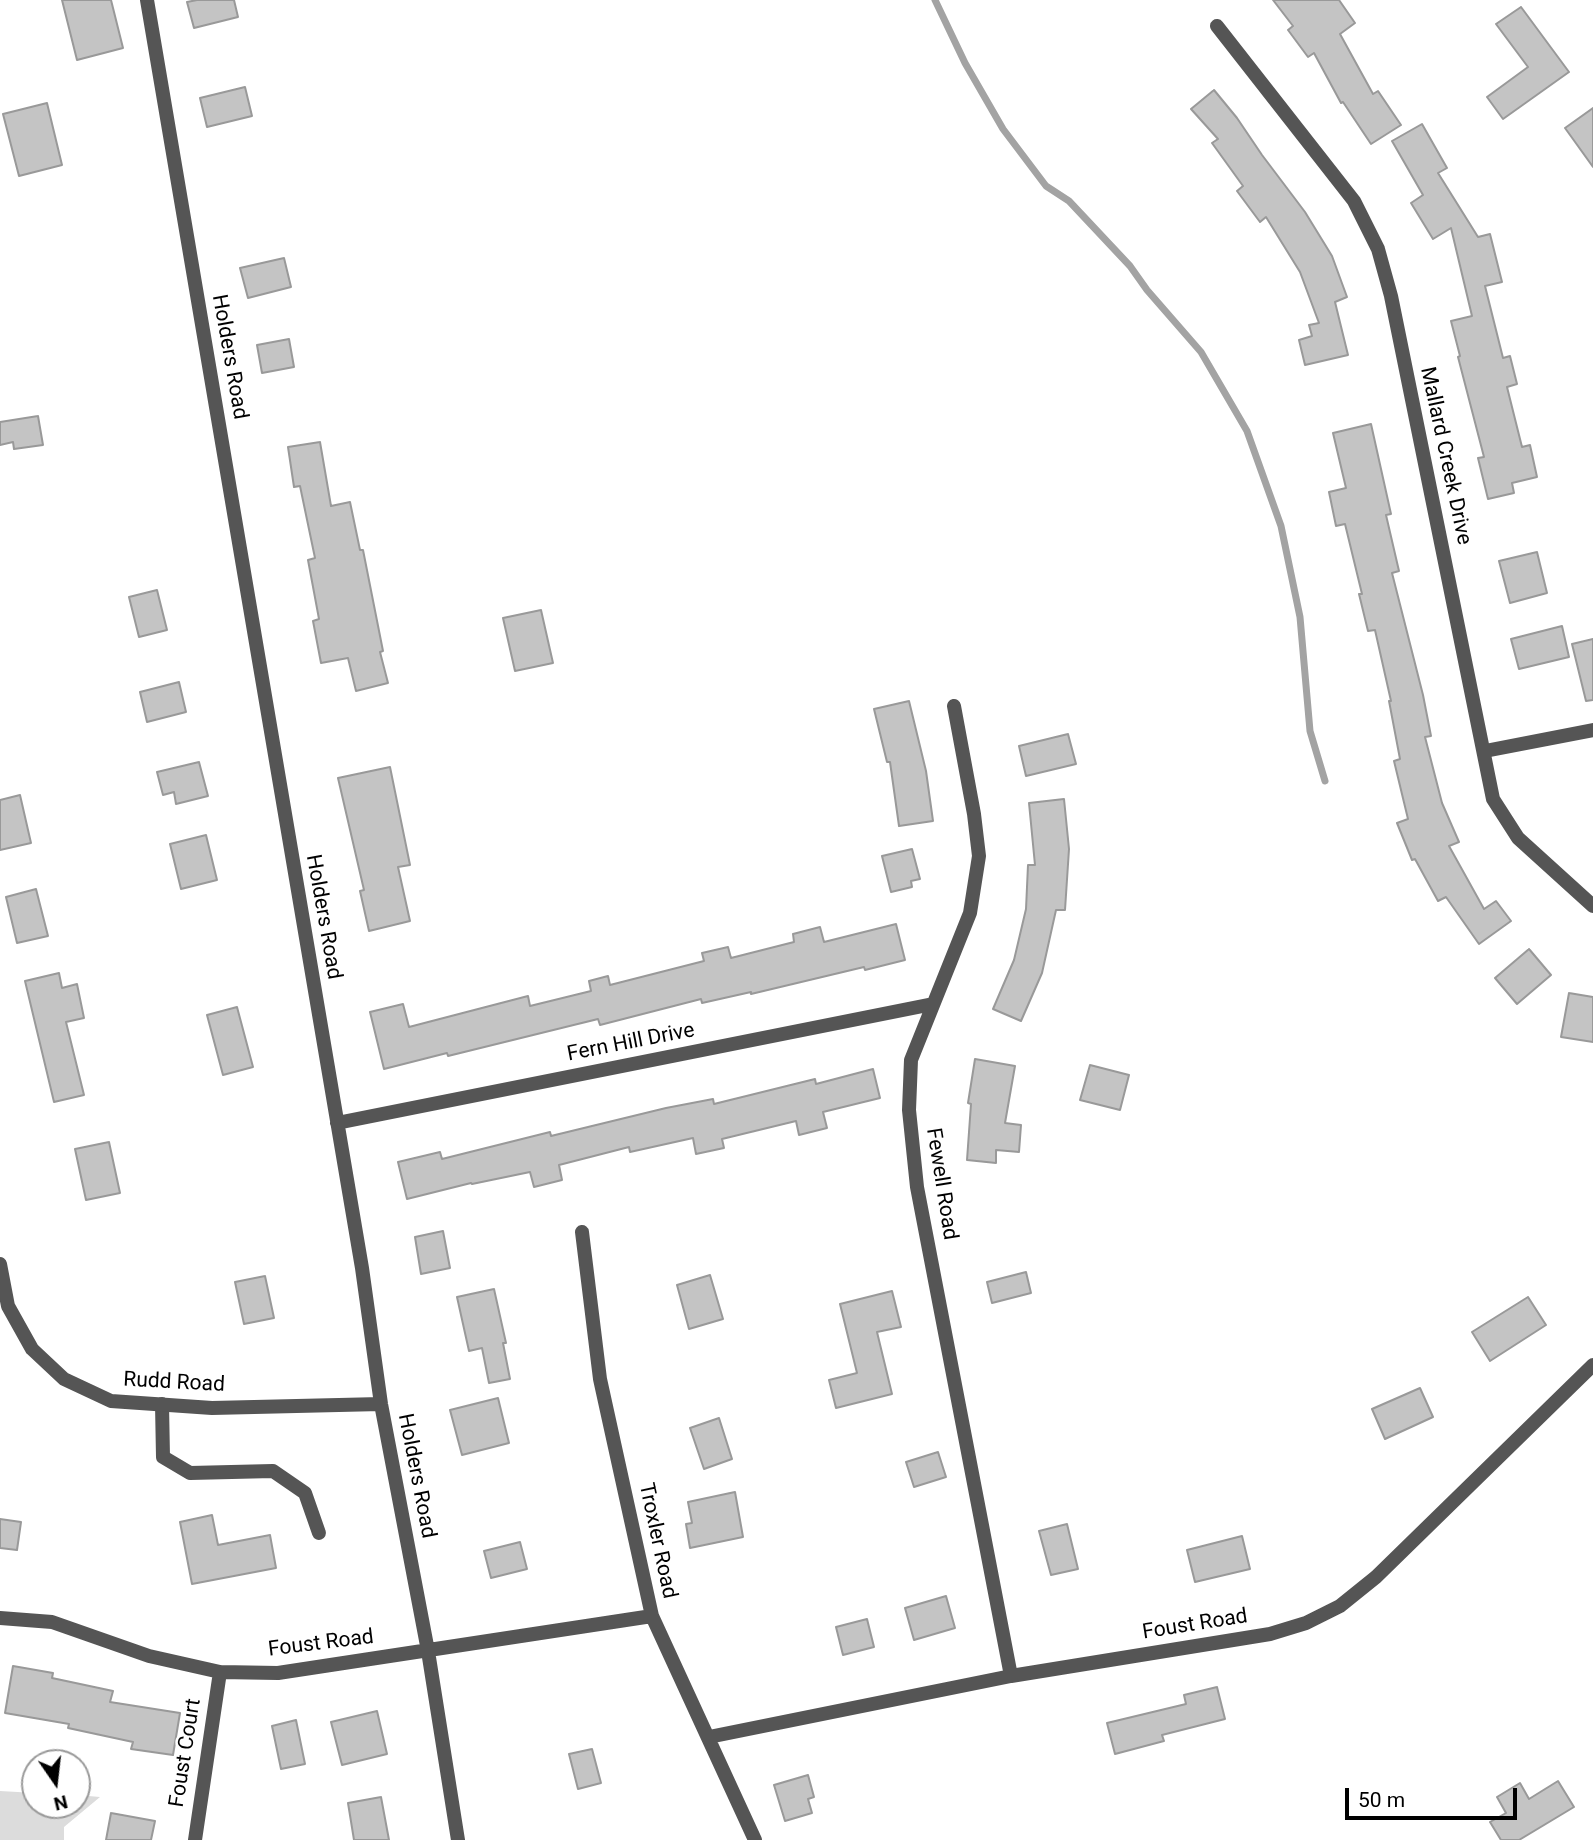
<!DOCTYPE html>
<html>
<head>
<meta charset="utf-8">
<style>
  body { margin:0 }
  #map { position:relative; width:1593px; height:1840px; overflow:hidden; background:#fff; font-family:Roboto,sans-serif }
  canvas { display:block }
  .north { position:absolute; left:21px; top:1749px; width:70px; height:70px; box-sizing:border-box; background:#fff; border:2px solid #999; border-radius:50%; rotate:166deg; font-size:19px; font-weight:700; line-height:28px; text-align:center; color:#000 }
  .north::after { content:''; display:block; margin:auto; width:24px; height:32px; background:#000; clip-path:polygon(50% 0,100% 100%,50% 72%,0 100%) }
  .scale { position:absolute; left:1345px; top:1788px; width:172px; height:32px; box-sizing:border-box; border:4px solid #000; border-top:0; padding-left:9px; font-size:21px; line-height:24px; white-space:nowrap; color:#000; -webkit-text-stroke:5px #fff; paint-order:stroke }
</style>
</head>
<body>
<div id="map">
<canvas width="1593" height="1840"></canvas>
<div class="north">N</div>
<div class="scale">50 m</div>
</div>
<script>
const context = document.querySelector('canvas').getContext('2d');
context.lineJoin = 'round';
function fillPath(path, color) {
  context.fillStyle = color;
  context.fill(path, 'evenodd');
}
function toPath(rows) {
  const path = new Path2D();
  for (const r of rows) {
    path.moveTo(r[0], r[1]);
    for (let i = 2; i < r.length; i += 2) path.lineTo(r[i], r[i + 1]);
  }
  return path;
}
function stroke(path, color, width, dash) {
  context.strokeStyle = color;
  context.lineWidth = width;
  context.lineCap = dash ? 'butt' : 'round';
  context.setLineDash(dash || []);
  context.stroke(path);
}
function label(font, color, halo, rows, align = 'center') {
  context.font = font + ' Roboto,sans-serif';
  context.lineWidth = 5;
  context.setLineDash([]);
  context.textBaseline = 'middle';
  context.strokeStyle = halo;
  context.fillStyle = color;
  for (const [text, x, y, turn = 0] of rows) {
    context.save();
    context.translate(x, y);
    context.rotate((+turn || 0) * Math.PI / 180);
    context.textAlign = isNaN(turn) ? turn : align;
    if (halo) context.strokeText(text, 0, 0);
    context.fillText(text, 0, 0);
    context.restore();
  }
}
fillPath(toPath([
  [0,1791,35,1793,35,1805,77,1805,77,1795,100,1797,64,1827,64,1840,0,1840]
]), '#dcdcdc');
stroke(toPath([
  [935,0,965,63,1003,129,1046,186,1069,201,1130,266,1147,290,1201,352,1247,431,1281,526,1300,617,1310,731,1325,781]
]), '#a3a3a3', 7);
const building = toPath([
  [62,0,111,0,123,48,77,60,62,0],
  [197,0,234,0,238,17,194,28,187,2,197,0],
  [1273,0,1339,0,1355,23,1340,34,1373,94,1378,91,1401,125,1371,144,1343,102,1341,103,1314,53,1308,57,1288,30,1293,26,1273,0],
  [1521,7,1569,72,1503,119,1487,97,1528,67,1496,24,1521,7],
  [245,87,252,116,207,127,200,98,245,87],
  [1214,90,1237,118,1262,155,1305,212,1332,256,1347,297,1335,302,1348,355,1305,365,1299,340,1312,336,1309,325,1319,323,1300,272,1266,217,1260,222,1237,191,1243,186,1212,143,1218,139,1191,109,1214,90],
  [47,103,62,165,19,176,3,114,47,103],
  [1593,108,1593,167,1565,128,1593,108],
  [1422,124,1447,168,1438,173,1478,237,1490,234,1502,282,1485,286,1503,358,1510,356,1517,384,1507,387,1522,447,1530,445,1537,477,1512,483,1514,493,1488,499,1478,458,1484,457,1458,357,1460,356,1451,321,1472,316,1451,228,1433,239,1411,203,1423,195,1392,141,1422,124],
  [284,258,291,287,248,298,240,268,284,258],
  [289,339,294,367,262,373,257,345,289,339],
  [38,416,43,445,14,449,13,442,0,445,0,422,38,416],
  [1371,424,1391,514,1386,515,1399,571,1392,573,1423,695,1431,736,1425,737,1442,803,1459,842,1449,846,1484,909,1496,901,1511,921,1479,944,1446,897,1438,901,1415,859,1412,860,1397,823,1408,819,1394,761,1400,759,1389,701,1391,701,1375,630,1368,631,1359,594,1362,594,1345,524,1336,526,1329,492,1346,488,1333,433,1371,424],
  [320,442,331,506,350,502,360,550,363,550,383,651,380,652,388,683,356,691,348,658,321,663,313,621,319,619,308,560,315,558,300,486,294,487,288,447,320,442],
  [1537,552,1547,593,1510,603,1499,561,1537,552],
  [157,590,167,630,139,637,129,597,157,590],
  [541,610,553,663,515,671,503,618,541,610],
  [1562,626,1569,657,1519,669,1511,639,1562,626],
  [1593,639,1593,700,1586,701,1572,644,1593,639],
  [179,682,186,712,147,722,140,692,179,682],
  [909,701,926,771,933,821,899,826,890,762,887,762,874,709,909,701],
  [1068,734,1076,764,1026,776,1019,746,1068,734],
  [199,762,208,796,176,804,174,792,163,795,157,772,199,762],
  [390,767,410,865,398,867,410,921,369,931,360,891,364,890,338,778,390,767],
  [20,795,31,843,0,850,0,800,20,795],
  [1064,799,1069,849,1065,910,1056,910,1042,973,1021,1021,993,1009,1014,960,1026,909,1028,865,1035,865,1029,803,1064,799],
  [206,835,217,880,181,889,170,844,206,835],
  [912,849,920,879,911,881,912,887,891,892,882,856,912,849],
  [36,889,48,936,17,943,6,897,36,889],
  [896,924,905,960,865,970,864,967,751,994,751,992,702,1003,701,999,600,1025,598,1019,448,1056,447,1053,384,1069,370,1012,403,1004,409,1027,528,996,530,1006,591,991,589,981,608,976,610,985,704,961,702,953,728,947,731,958,794,942,793,934,820,927,824,942,896,924],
  [1529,949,1551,975,1517,1004,1495,978,1529,949],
  [59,973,62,988,77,984,84,1018,66,1022,84,1095,54,1102,25,981,59,973],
  [1569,993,1593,997,1593,1042,1561,1037,1569,993],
  [237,1007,253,1067,223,1075,207,1015,237,1007],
  [975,1059,1015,1066,1005,1123,1021,1125,1019,1152,996,1150,996,1163,967,1160,971,1104,968,1103,975,1059],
  [1090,1065,1129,1075,1120,1110,1080,1100,1090,1065],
  [873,1069,880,1098,823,1112,827,1128,799,1135,796,1121,722,1139,724,1148,696,1154,693,1138,630,1152,629,1147,559,1165,562,1180,534,1187,530,1172,472,1184,471,1183,407,1199,398,1162,440,1152,442,1159,550,1132,551,1136,666,1108,713,1099,714,1104,815,1079,816,1084,873,1069],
  [109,1142,120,1193,86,1200,75,1149,109,1142],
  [443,1231,450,1268,421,1274,415,1237,443,1231],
  [1026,1272,1031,1293,992,1303,987,1282,1026,1272],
  [710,1275,723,1319,689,1329,677,1285,710,1275],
  [265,1276,274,1318,244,1324,235,1282,265,1276],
  [494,1289,506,1343,503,1343,510,1379,489,1383,482,1348,469,1351,457,1297,494,1289],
  [892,1291,901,1327,877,1332,892,1394,836,1408,829,1380,857,1373,840,1304,892,1291],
  [1528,1297,1546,1325,1490,1361,1472,1332,1528,1297],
  [1420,1388,1433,1417,1385,1439,1372,1409,1420,1388],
  [498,1398,509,1443,462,1455,450,1410,498,1398],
  [719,1418,732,1459,704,1469,690,1428,719,1418],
  [938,1452,946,1477,914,1487,906,1462,938,1452],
  [735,1492,743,1537,690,1548,686,1524,692,1523,688,1502,735,1492],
  [212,1515,218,1545,270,1535,276,1568,192,1584,180,1522,212,1515],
  [0,1519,21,1522,17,1550,0,1548,0,1519],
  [1067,1524,1078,1569,1051,1575,1039,1531,1067,1524],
  [1242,1536,1250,1569,1195,1582,1187,1550,1242,1536],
  [520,1542,527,1569,491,1578,484,1551,520,1542],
  [946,1596,955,1628,914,1640,905,1608,946,1596],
  [867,1619,874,1647,843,1655,836,1627,867,1619],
  [13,1666,53,1673,52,1678,113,1691,110,1702,180,1713,173,1755,131,1749,133,1742,68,1728,69,1724,5,1713,13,1666],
  [1217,1687,1225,1719,1162,1735,1164,1741,1115,1754,1107,1723,1186,1704,1184,1695,1217,1687],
  [377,1711,387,1754,342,1765,331,1722,377,1711],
  [296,1720,305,1764,281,1769,272,1726,296,1720],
  [592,1749,601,1783,578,1789,569,1754,592,1749],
  [808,1775,814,1797,808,1799,812,1813,785,1821,774,1785,808,1775],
  [1558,1781,1574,1807,1519,1840,1501,1840,1490,1822,1506,1813,1497,1797,1520,1783,1529,1799,1558,1781],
  [381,1797,389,1840,354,1840,348,1803,381,1797],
  [111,1813,155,1821,151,1840,106,1840,111,1813]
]);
fillPath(building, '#c4c4c4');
stroke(building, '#999', 2);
stroke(toPath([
  [162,1404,163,1457,190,1473,273,1471,305,1493,319,1533]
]), '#555', 14);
stroke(toPath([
  [147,0,362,1268,381,1404,428,1651,458,1840],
  [1217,26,1354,201,1378,249,1391,296,1493,799,1518,838,1593,906],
  [954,706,974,814,979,856,970,913,911,1060,909,1110,917,1187,1011,1676],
  [1485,751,1593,730],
  [337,1123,933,1004],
  [582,1232,600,1379,652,1616,755,1840],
  [0,1264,8,1306,32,1349,64,1379,111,1401,212,1408,381,1404],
  [0,1618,52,1622,149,1656,220,1672,278,1673,652,1616],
  [709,1737,1011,1676,1270,1634,1306,1623,1340,1606,1376,1577,1593,1365],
  [195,1840,220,1672]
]), '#555', 14);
label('21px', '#000', '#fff', [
  ["Holders Road",229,357,80],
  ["Mallard Creek Drive",1445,456,78],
  ["Holders Road",323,917,80],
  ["Fern Hill Drive",631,1043,-11],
  ["Fewell Road",941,1184,81],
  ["Rudd Road",174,1383,3],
  ["Holders Road",416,1476,79],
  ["Troxler Road",657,1541,78],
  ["Foust Road",1195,1625,-9],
  ["Foust Road",321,1644,-7],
  ["Foust Court",186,1753,-81]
]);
</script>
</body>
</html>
